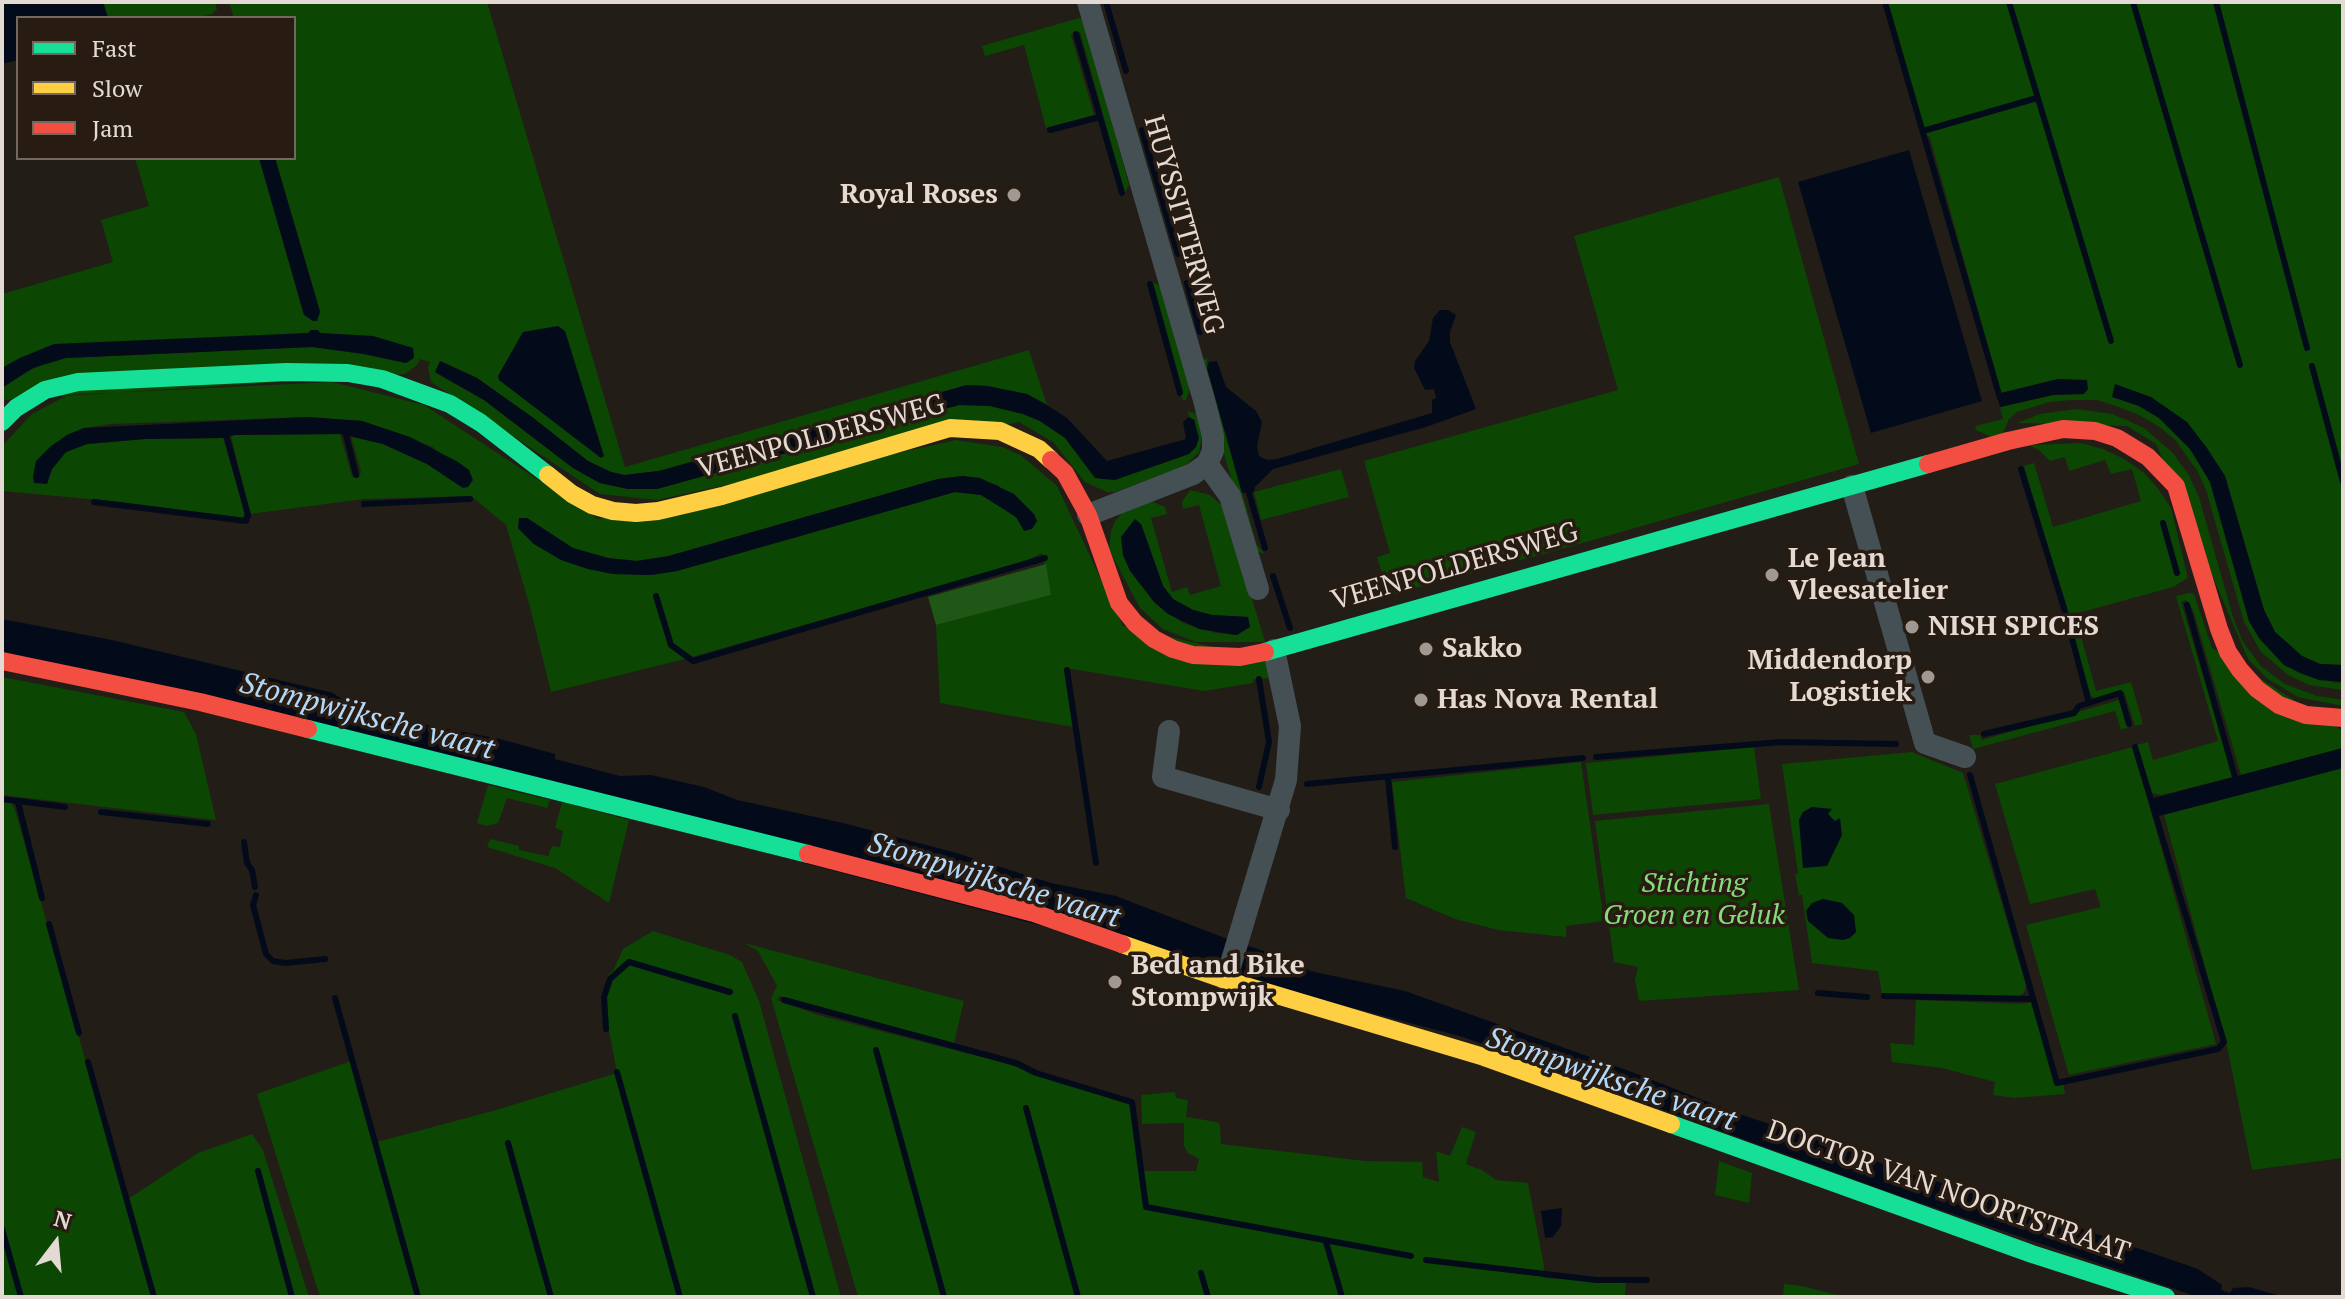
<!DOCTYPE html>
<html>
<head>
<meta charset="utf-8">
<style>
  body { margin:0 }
  #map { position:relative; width:2345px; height:1299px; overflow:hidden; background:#231d17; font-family:"PT Serif",serif }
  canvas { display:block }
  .frame { position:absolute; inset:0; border:4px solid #e3dad4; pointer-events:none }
  .legend { position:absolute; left:16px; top:16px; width:280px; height:144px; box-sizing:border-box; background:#281c12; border:2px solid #736860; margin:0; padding:10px 14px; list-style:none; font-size:24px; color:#e3dad4 }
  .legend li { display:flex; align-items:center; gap:16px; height:40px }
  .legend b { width:40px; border:2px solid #736860 }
  .north { position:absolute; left:16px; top:1203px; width:80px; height:80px; -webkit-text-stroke:6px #281c12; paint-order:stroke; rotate:16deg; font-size:22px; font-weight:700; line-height:32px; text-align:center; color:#e3dad4 }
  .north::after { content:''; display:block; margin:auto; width:28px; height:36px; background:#e3dad4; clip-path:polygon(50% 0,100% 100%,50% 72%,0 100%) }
</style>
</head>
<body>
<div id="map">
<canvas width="2345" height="1299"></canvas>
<div class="frame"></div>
<ul class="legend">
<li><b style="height:10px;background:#16e098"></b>Fast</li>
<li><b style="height:10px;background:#ffcf43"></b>Slow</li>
<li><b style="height:10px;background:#f24e42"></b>Jam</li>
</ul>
<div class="north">N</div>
</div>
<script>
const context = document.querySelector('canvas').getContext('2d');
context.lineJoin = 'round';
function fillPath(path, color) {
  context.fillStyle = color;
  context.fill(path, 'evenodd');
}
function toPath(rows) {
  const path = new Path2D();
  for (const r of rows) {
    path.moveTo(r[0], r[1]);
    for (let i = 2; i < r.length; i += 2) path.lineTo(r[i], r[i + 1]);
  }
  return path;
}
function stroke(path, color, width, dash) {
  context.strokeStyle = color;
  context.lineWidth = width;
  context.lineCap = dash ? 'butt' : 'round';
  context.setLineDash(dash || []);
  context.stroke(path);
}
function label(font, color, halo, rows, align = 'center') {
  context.font = font + ' "PT Serif",serif';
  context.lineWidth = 7;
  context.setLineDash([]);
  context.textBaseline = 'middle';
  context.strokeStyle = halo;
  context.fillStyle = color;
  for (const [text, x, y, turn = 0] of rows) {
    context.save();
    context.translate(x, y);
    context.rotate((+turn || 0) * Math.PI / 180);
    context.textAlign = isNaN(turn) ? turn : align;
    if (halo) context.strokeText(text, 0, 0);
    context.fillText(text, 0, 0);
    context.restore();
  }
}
fillPath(toPath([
  [103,2,215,2,217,9,212,14,197,18,108,18],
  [229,2,487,2,625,467,1029,350,1047,405,1027,394,987,386,967,385,659,471,624,475,611,472,588,461,532,417,477,378,440,361,436,373,484,400,573,468,600,483,628,489,657,489,959,405,990,406,1023,414,1040,421,1065,438,1103,479,1115,479,1189,454,1195,420,1189,417,1188,411,1197,414,1203,432,1199,452,1185,466,1115,492,1107,492,1085,482,1053,442,1019,422,657,500,600,494,431,382,428,367,430,362,420,359,417,365,405,374,2,400,2,388,14,378,47,362,66,358,312,347,364,354,406,363,413,348,373,337,320,333,318,330,311,330,308,333,20,358,2,368,2,294,113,262,101,220,149,206,135,158,259,158,304,314,320,311,275,158,294,158,294,18,234,18],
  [1885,2,2343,2,2343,665,2320,664,2302,656,2275,632,2264,610,2225,476,2187,422,2113,397,2139,406,2159,418,2190,449,2200,464,2210,482,2249,621,2259,638,2284,665,2335,683,2343,682,2343,690,2309,685,2288,675,2261,652,2244,622,2206,490,2198,472,2176,441,2161,428,2139,415,2116,406,2097,400,2071,400,2049,402,2017,412,2009,419,2003,433,1991,437,1976,430,1975,426,2003,419,2000,407,2053,395,2084,394,2058,379,2001,393,1930,138,1923,131],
  [1079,18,1084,20,1129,185,1125,193,1080,32,1071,35,1094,115,1046,128,1024,45,985,56,982,46],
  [1779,177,1859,464,1551,552,1389,595,1377,557,1390,553,1364,461,1618,390,1574,236],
  [1153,282,1164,288,1190,389,1186,400,1183,400,1181,396,1183,391],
  [1207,358,1207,369,1257,545,1265,554,1252,550,1199,368,1202,361],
  [332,382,424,405,598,519,956,440,1002,447,1022,456,1057,486,1123,626,1269,660,1275,678,1253,679,1253,683,1204,691,1066,668,1073,727,940,703,936,625,1051,595,1042,553,1026,561,925,591,681,660,551,692,530,607,506,525,471,496,364,499,250,514,231,436,235,435,340,434,352,476,358,478,361,472,351,436,383,444,427,464,463,488,433,447,362,421,307,417,111,424,84,428,67,435,50,447,52,469,66,452,87,444,145,439,223,438,245,512,243,518,121,502,2,491,2,446,32,414,68,395],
  [963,476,998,485,1032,529,1000,505,981,495,955,492,677,571,651,575,613,574,588,569,562,560,534,544,518,528,527,518,572,548,608,558,637,561,668,556,938,479],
  [2077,409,2112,414,2129,421,2144,428,2172,452,2189,475,2199,497,2233,617,2243,642,2261,666,2285,684,2317,696,2343,700,2343,706,2298,697,2268,679,2248,659,2156,444,2127,426,2017,423,2040,414],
  [2081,443,2103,449,2124,459,2143,472,2157,487,2171,508,2188,578,2173,587,2075,614,2096,691,2131,682,2143,724,2135,726,2124,692,2094,698,2091,696,2024,466,2034,463,2053,527,2141,501,2132,469,2111,474,2105,460,2069,471,2065,457,2050,461,2040,451,2029,445],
  [1341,469,1349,497,1261,520,1254,492],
  [1190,490,1210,495,1225,508,1265,642,1196,642,1163,629,1140,608,1109,550,1111,531,1115,521,1121,514,1148,500,1165,507,1167,514,1151,518,1172,592,1187,587,1190,595,1221,586,1199,505,1183,509,1182,502],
  [1141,524,1163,586,1173,599,1193,610,1212,615,1248,617,1237,635,1216,633,1183,623,1154,602],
  [2189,593,2194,594,2212,648,2343,731,2343,748,2241,775,2193,610,2186,600,2181,602,2233,777,2162,795,2152,793,2137,745,2148,742,2153,760,2218,741,2176,596],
  [2,677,184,712,196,734,216,820,2,795],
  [2119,700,2129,727,2121,730,2115,711,1973,749,1969,735,1980,735,1982,740],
  [1754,747,1761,799,1593,815,1586,763],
  [2133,747,2216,1044,2069,1075,2026,925,2101,907,2095,889,2030,904,1995,784],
  [1912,752,1963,773,2026,985,2024,993,2018,998,1882,994,1878,971,1812,963,1802,895,1799,895,1795,874,1798,873,1782,764],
  [1581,762,1604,921,1566,926,1566,937,1498,930,1455,919,1406,898,1392,782],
  [2343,768,2343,1158,2252,1170,2228,1051,2164,815],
  [488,785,550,800,547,808,507,798,498,823,486,826,477,823],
  [2,802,12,803,16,813,152,1297,2,1297],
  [562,802,629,820,609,903,555,868,487,847,490,839,519,846,519,850,548,856,552,846,560,847,563,831,555,828],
  [1769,804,1799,990,1639,1001,1635,980,1638,967,1614,962,1595,821],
  [653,931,730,955,742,962,759,1001,841,1297,320,1297,257,1094,351,1061,377,1142,496,1110,617,1073,604,1004,609,974,613,971,623,949],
  [744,943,964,1001,954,1043,780,996,777,1000,818,1015,1005,1063,1130,1105,1139,1171,1196,1171,1199,1159,1188,1153,1184,1146,1184,1123,1142,1124,1141,1095,1175,1092,1176,1098,1188,1100,1186,1117,1217,1122,1220,1125,1221,1144,1365,1161,1422,1162,1423,1177,1439,1182,1436,1151,1450,1156,1462,1127,1476,1132,1466,1164,1482,1170,1496,1180,1528,1183,1544,1266,1543,1278,1626,1282,1625,1297,858,1297,771,998,777,986,758,951],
  [1916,1000,2022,1004,2033,1002,2054,1084,2063,1083,2065,1094,2014,1098,1993,1095,1995,1082,1942,1068,1892,1062,1890,1043,1914,1045],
  [252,1134,263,1150,309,1297,156,1297,128,1199,198,1153],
  [1719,1161,1752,1173,1749,1203,1715,1195],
  [1784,1284,1802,1286,1845,1297,1783,1297]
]), '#0b4603');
fillPath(toPath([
  [1046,564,1051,595,936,625,928,597]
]), '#1f5716');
fillPath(toPath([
  [2,2,103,2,108,18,18,18,18,60,2,64],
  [1909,150,1982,401,1871,433,1798,182],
  [259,158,275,158,320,312,317,321,313,321,304,315],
  [1440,310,1448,310,1456,315,1450,332,1450,342,1476,409,1426,427,1273,469,1255,487,1254,492,1242,493,1207,368,1209,362,1217,361,1226,387,1256,411,1262,422,1257,446,1259,456,1267,460,1277,459,1432,413,1432,400,1436,398,1434,389,1425,390,1414,368,1415,361,1429,341,1433,318],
  [558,326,565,331,604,456,601,458,499,380,498,376,523,332],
  [311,330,318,330,320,333,373,336,413,348,414,358,406,363,364,354,312,347,66,358,33,368,2,388,2,368,20,358,54,344,308,333],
  [440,361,477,378,532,417,588,461,611,472,624,475,659,471,967,385,987,386,1027,394,1047,405,1067,418,1107,461,1186,439,1183,422,1189,417,1194,420,1199,438,1196,447,1189,454,1115,480,1103,479,1095,478,1065,438,1040,421,1023,414,990,406,959,405,657,489,628,489,600,483,573,468,484,400,435,372],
  [2058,379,2087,380,2088,389,2084,394,2053,395,2000,407,1997,394],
  [2115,384,2151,397,2187,422,2207,448,2225,476,2264,610,2275,632,2302,656,2320,664,2343,665,2343,682,2319,680,2300,673,2284,665,2259,638,2249,621,2210,482,2190,449,2159,418,2139,406,2112,397],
  [307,417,362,421,410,437,458,462,469,470,473,480,468,487,463,488,427,464,383,444,340,434,235,435,223,438,145,439,87,444,66,452,52,469,47,484,34,483,33,477,36,461,50,447,67,435,84,428],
  [963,476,980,478,1014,494,1034,514,1037,521,1032,529,1024,531,1016,517,981,495,955,492,677,571,651,575,613,574,588,569,561,560,534,544,518,528,519,518,527,518,573,548,608,558,637,561,669,556,938,479],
  [1135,519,1141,524,1163,586,1173,599,1193,610,1212,615,1248,617,1250,627,1237,635,1199,629,1168,614,1154,602,1130,571,1123,555,1121,537],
  [2,619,112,640,333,693,350,705,401,720,500,739,555,754,555,759,620,776,651,775,704,787,737,800,843,823,953,852,1051,883,1116,896,1230,940,1297,962,1310,971,1405,991,1632,1072,1733,1112,1854,1152,1898,1170,1996,1199,2143,1250,2198,1269,2222,1285,2221,1290,2230,1293,2233,1288,2249,1287,2284,1297,2198,1297,1897,1195,1463,1037,2,651],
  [2343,748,2343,768,2155,817,2150,799],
  [1812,807,1832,809,1828,814,1835,821,1840,818,1842,835,1827,866,1803,868,1799,820,1803,812],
  [1823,899,1842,903,1854,915,1856,932,1850,938,1843,940,1828,938,1808,921,1806,911,1812,903],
  [1562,1208,1561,1226,1553,1237,1545,1238,1541,1211]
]), '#030b1b');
stroke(toPath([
  [1106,2,1126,71],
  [1885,2,2000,398],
  [2009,2,2111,341],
  [2133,2,2240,365],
  [2216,2,2307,348],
  [1076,34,1122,193],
  [1050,130,1100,117],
  [1142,130,1178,254],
  [1923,131,2037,98],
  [1187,283,1200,332],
  [1150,284,1180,393],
  [2312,366,2343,482],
  [346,435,356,475],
  [2021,469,2064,608,2089,703,2120,693,2129,724],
  [1249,493,1265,548],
  [94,502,246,521,248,515,227,438],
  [364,504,470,499],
  [2163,523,2177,573],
  [1273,576,1290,628],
  [656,596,671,645,693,661,1045,558],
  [2187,605,2235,777],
  [1067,670,1096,863],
  [1259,679,1269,742,1259,787],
  [1984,734,2074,713,2079,706,2089,703],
  [1596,757,1781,742,1896,744],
  [1970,775,2057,1083,2218,1049,2224,1042,2135,747],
  [1388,778,1395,847],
  [1307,784,1583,758],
  [2,799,65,807],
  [18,802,42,898],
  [101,812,208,824],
  [244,842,247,863,252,870,255,887],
  [256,895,253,905,266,954,273,961,285,963,325,959],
  [49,924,79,1033],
  [1818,993,1867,997],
  [1884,996,2033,999],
  [335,998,418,1297],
  [784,1000,1016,1063,1036,1073,1132,1102,1146,1207,1411,1256],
  [735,1016,813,1297],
  [606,1029,604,997,610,979,629,962,730,992],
  [876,1050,944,1297],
  [88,1062,154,1297],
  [617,1072,680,1297],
  [1026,1108,1078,1297],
  [508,1143,551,1297],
  [258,1171,292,1297],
  [2,1229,21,1297],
  [1326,1242,1342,1297],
  [1426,1260,1596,1280,1647,1280],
  [1201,1273,1208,1297]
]), '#030b1b', 6);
stroke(toPath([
  [1207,464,1230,496,1258,589],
  [1852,486,1925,743,1965,757],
  [1088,515,1193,474,1207,464,1213,451,1213,436,1204,400,1088,2],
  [1169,731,1163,777,1279,810],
  [1226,980,1286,780,1290,726,1274,650]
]), '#445054', 22);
stroke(toPath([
  [2,422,16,408,45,390,78,382,286,372,348,373,382,379,450,404,481,423,548,475],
  [1265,652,1928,464],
  [308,729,808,854],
  [1671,1124,2032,1254,2166,1297]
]), '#16e098', 18);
stroke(toPath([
  [548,475,572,494,592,505,613,511,636,513,658,511,722,496,950,428,1000,431,1039,449,1051,460],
  [1122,944,1226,980,1484,1057,1671,1124]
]), '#ffcf43', 18);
stroke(toPath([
  [1051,460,1065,473,1088,515,1119,603,1135,623,1154,639,1173,649,1193,655,1240,657,1265,652],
  [1928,464,2008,441,2063,429,2095,431,2117,438,2148,457,2176,486,2219,629,2228,652,2240,670,2257,689,2279,705,2306,715,2343,718],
  [2,661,200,702,308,729],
  [808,854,1034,913,1122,944]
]), '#f24e42', 18);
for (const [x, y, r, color] of [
  [1014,195,8,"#a09892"],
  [1772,575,8,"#a09892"],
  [1912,627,8,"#a09892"],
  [1426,649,8,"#a09892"],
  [1928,677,8,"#a09892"],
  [1421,700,8,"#a09892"],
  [1115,982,8,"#a09892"]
]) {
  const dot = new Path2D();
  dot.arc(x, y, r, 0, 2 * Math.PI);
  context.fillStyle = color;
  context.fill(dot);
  stroke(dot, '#281c12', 3);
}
label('bold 28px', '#e3dad4', '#281c12', [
  ["Royal Roses",998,195,"right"],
  ["Le Jean",1788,559],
  ["Vleesatelier",1788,591],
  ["NISH SPICES",1928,627],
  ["Sakko",1442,649],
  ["Middendorp",1912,661,"right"],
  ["Logistiek",1912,693,"right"],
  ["Has Nova Rental",1437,700],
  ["Bed and Bike",1131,966],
  ["Stompwijk",1131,998]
], 'left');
label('28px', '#e3dad4', '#281c12', [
  ["HUYSSITTERWEG",1183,225,74],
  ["VEENPOLDERSWEG",821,437,-15],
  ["VEENPOLDERSWEG",1455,567,-16],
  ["DOCTOR VAN NOORTSTRAAT",1948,1192,19]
]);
label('italic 28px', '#86dc7b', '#281c12', [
  ["Stichting",1694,884],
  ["Groen en Geluk",1694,916]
]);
label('italic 30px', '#b2d8fa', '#281c12', [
  ["Stompwijksche vaart",367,717,15],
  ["Stompwijksche vaart",994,881,17],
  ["Stompwijksche vaart",1611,1080,19]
]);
</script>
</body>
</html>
